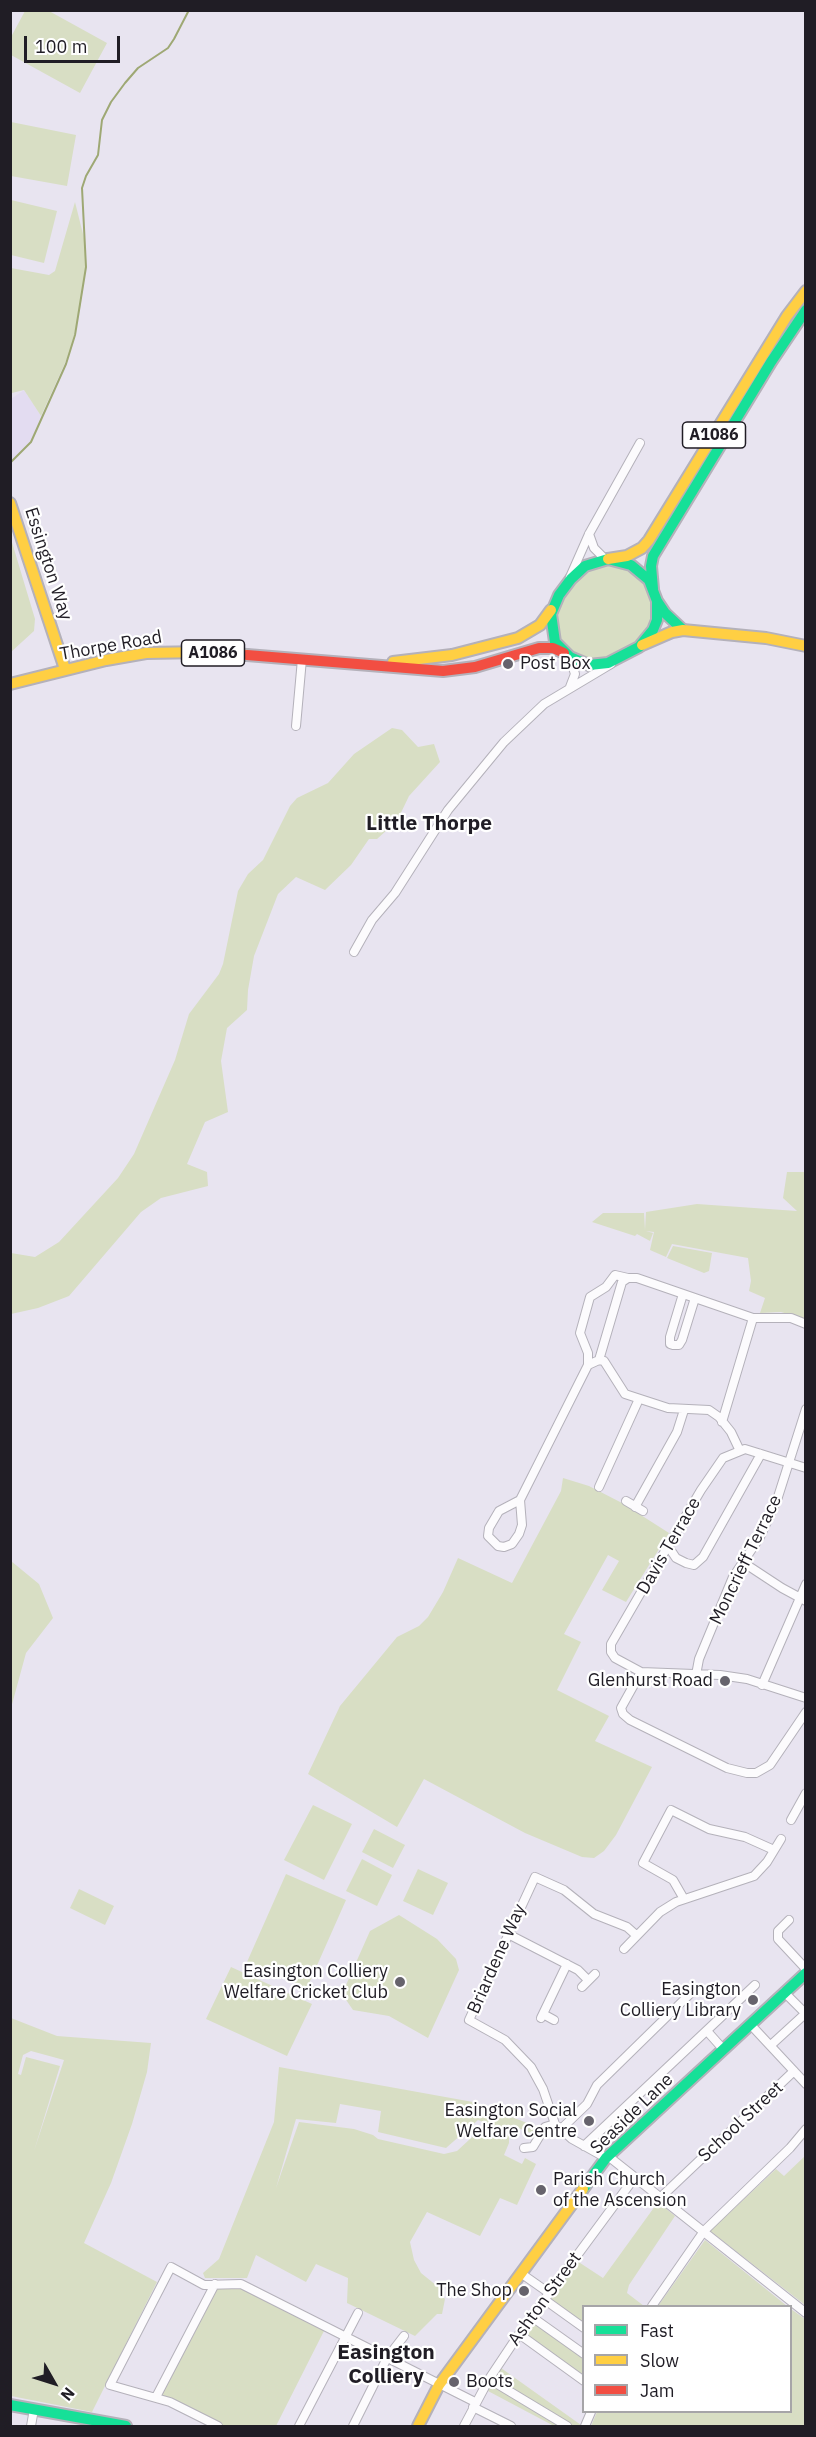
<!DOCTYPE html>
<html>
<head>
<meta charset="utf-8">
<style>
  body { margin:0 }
  #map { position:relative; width:816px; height:2437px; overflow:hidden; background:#e8e4f0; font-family:"IBM Plex Sans",sans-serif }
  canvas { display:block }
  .frame { position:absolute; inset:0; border:12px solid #201d25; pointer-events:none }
  .legend { position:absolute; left:582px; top:2305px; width:210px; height:108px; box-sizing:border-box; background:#fff; border:2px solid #a6a5a8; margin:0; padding:8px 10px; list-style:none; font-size:18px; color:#201d25 }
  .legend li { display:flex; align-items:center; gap:12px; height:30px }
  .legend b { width:30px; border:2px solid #a6a5a8 }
  .north { position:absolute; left:24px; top:2353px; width:60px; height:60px; -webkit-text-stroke:4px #fff; paint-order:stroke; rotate:129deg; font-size:16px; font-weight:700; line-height:24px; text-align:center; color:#201d25 }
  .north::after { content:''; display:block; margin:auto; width:21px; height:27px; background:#201d25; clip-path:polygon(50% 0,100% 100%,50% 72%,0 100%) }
  .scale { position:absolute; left:24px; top:36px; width:96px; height:27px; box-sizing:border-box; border:3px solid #201d25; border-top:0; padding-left:8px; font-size:18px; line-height:21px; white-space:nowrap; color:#201d25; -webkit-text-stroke:4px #fff; paint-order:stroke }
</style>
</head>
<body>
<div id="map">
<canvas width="816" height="2437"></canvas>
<div class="frame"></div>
<ul class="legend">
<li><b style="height:8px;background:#16e098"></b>Fast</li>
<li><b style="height:8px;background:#ffcf43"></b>Slow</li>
<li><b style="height:8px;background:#f24e42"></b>Jam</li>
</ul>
<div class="north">N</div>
<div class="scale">100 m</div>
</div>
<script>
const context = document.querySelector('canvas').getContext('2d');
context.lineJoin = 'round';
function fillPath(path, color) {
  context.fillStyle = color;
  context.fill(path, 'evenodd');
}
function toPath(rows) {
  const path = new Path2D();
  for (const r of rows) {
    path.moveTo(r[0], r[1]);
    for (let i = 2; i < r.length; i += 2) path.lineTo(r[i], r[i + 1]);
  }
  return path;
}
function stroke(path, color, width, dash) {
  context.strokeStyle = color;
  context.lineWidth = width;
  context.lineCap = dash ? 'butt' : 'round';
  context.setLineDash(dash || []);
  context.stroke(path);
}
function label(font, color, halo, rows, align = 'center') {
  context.font = font + ' "IBM Plex Sans",sans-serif';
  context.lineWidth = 4.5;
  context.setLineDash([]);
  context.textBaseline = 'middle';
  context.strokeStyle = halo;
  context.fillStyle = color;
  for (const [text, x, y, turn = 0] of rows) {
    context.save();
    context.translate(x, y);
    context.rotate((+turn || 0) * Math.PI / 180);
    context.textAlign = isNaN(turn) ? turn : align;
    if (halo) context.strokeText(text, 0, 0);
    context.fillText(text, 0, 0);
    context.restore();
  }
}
fillPath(toPath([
  [24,390,41,416,30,444,11,461,11,399]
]), '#e3dcf1');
fillPath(toPath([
  [25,11,49,11,107,43,80,93,11,55,11,37],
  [11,122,76,135,67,186,11,176],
  [11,200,57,211,44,263,11,255],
  [75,202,85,242,86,267,80,309,70,352,41,416,24,390,12,393,11,391,11,268,49,275,55,271],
  [11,539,35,619,34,631,11,652],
  [601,565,623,567,636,574,644,582,651,596,653,613,646,631,632,644,616,654,598,660,583,658,568,650,557,635,556,617,560,603,571,588,584,574],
  [392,728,402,730,418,747,434,744,440,762,409,796,397,821,377,839,369,839,351,865,325,890,296,877,278,894,254,956,248,990,247,1010,227,1028,221,1061,228,1112,205,1122,187,1164,207,1172,208,1186,161,1198,141,1212,69,1296,38,1308,11,1314,11,1317,11,1253,35,1257,59,1242,118,1178,134,1154,175,1060,189,1014,219,974,223,964,238,891,248,874,263,860,290,806,297,798,328,783,354,754],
  [787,1172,805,1172,805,1319,781,1312,760,1313,765,1298,749,1291,751,1281,748,1258,672,1244,666,1257,650,1250,654,1232,646,1231,653,1233,650,1241,637,1234,635,1236,592,1222,603,1213,644,1213,645,1230,646,1212,697,1204,797,1211,783,1198],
  [673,1246,712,1253,709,1271,704,1273,667,1258],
  [563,1478,589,1486,622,1503,669,1533,626,1602,602,1590,619,1561,608,1555,564,1634,581,1642,557,1690,609,1716,595,1741,652,1767,616,1835,604,1851,594,1858,582,1857,525,1833,424,1779,397,1827,308,1774,340,1706,397,1637,419,1626,428,1617,443,1592,458,1558,512,1583,561,1491],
  [11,1561,39,1584,53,1618,26,1653,11,1708],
  [313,1805,352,1824,324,1880,284,1860],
  [374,1829,405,1845,393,1868,362,1852],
  [362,1859,392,1875,377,1906,346,1891],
  [418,1869,448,1883,433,1915,403,1901],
  [286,1874,346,1900,307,1988,247,1962],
  [79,1889,114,1906,105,1925,70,1908],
  [399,1915,437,1939,456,1959,459,1970,428,2038,389,2016,353,2010,342,1994,370,1931],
  [231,1967,312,2004,287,2056,206,2019],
  [11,2018,57,2036,151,2043,147,2072,132,2124,111,2183,84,2243,157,2282,92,2412,11,2396],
  [31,2051,64,2060,34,2151,60,2066,26,2057,21,2075,18,2074,23,2055],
  [279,2067,473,2102,540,2128,531,2133,513,2126,510,2133,478,2120,446,2148,378,2132,381,2111,340,2104,336,2123,296,2119,276,2188,299,2122,354,2129,373,2135,378,2139,444,2154,457,2151,482,2128,491,2129,509,2136,509,2143,504,2155,522,2164,525,2158,536,2164,517,2205,500,2198,480,2236,427,2212,410,2242,414,2260,421,2273,442,2290,441,2295,445,2299,442,2314,437,2314,415,2336,347,2303,348,2278,316,2264,306,2282,256,2255,247,2278,205,2278,203,2273,219,2259,274,2122],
  [805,2156,805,2305,710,2231,776,2169,784,2176],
  [658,2202,675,2216,629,2285,627,2293,644,2306,584,2306,583,2328,545,2300,574,2259,603,2278],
  [705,2240,787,2306,658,2306],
  [215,2284,241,2284,326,2327,276,2426,218,2426,156,2397],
  [791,2309,805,2319,805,2426,591,2426,597,2412,790,2412],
  [532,2317,583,2354,583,2381,519,2334],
  [501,2368,581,2425,580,2426,554,2426,488,2391]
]), '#d8dec4');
stroke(toPath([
  [10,463,31,442,66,364,75,335,86,267,82,188,86,176,98,155,102,120,111,102,125,83,138,68,168,48,174,39,189,10]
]), '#9ea874', 2);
const street = toPath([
  [589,534,594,548,606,560],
  [570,577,589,534,640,443],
  [570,687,575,674,570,658],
  [296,726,302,659],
  [354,952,372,920,395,893,448,810,504,742,544,704,611,664],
  [683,1294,670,1337,670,1344,673,1345,679,1345,682,1340,695,1298],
  [599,1360,622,1282,628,1278,637,1278,753,1318,791,1318,806,1324],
  [588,1365,588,1353,580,1333,590,1297,606,1287,615,1275,628,1278],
  [722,1422,753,1318],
  [806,1468,745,1449,723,1458,701,1490,651,1575,611,1644,611,1652,615,1658,641,1672,720,1675,747,1679,806,1698],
  [599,1487,639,1399],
  [520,1500,499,1511,489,1528,488,1536,498,1546,504,1547,512,1544,519,1534,522,1525,520,1500,588,1365,599,1360,604,1361,625,1394,668,1408,709,1410,719,1417,731,1432,740,1451],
  [626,1501,643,1511],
  [635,1507,677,1432,684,1410],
  [668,1546,676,1558,686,1563,694,1565,703,1557,761,1454],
  [744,1563,782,1588,806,1601],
  [641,1672,621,1708,623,1714,630,1720,727,1768,747,1773,756,1773,770,1765,806,1712],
  [696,1675,699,1659,733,1577,760,1537,777,1500,806,1409],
  [762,1685,806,1584],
  [791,1820,806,1793],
  [684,1899,673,1880,643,1863,671,1810,709,1829,745,1837,774,1850],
  [789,1920,778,1931,778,1939,806,1969],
  [508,1934,578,1970,588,1980],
  [624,1949,660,1912,676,1902,754,1876,767,1862,781,1839],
  [582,1987,595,1974],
  [784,1992,806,2014],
  [543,2014,554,2020],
  [541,2018,567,1964],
  [750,2024,806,2084],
  [707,2031,723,2049],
  [771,2045,806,2013],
  [555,2124,543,2089,531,2067,505,2040,469,2020,535,1877,564,1890,594,1914,627,1927,636,1935],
  [559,2127,572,2139,606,2158],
  [561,2129,587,2104,597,2085,694,1990],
  [584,2146,755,1985],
  [524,2148,533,2147,545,2127,555,2124],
  [608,2156,806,2313],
  [661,2197,794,2071],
  [522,2274,549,2293],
  [545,2300,584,2328],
  [652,2306,704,2231,790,2148,806,2129],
  [532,2317,584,2354],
  [519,2334,584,2381],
  [489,2379,567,2426],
  [156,2397,215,2284],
  [473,2407,511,2426],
  [31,2426,34,2409],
  [218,2426,170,2402,110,2385,171,2267,204,2285,241,2284,475,2402],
  [299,2426,358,2313],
  [353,2426,387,2358,404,2336],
  [464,2426,489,2379,519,2334,635,2177],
  [585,2426,591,2412]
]);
const fast = toPath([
  [608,559,631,565,649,580,657,601,657,620,653,630,639,647,608,663,589,665,570,657,555,642,551,614,559,595,571,579,585,566,608,559],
  [653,589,651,566,653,556,771,362,806,310],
  [657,601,665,613,683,630],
  [583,2189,606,2158,806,1973],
  [10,2405,126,2426]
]);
const slow = toPath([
  [10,503,65,669],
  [608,559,627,556,642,548,649,540,787,316,806,291],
  [642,645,672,632,683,630,766,638,806,646],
  [393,662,452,655,518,638,540,625,551,610],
  [10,684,106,660,146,653,204,652,247,655],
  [418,2426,439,2385,583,2189]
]);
const jam = toPath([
  [247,655,443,671,475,667,539,648,553,648,564,653]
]);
stroke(street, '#b4b1ba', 10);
stroke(fast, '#b4b1ba', 14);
stroke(slow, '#b4b1ba', 14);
stroke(jam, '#b4b1ba', 14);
stroke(street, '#fcfbfd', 8);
stroke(fast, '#16e098', 10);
stroke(slow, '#ffcf43', 10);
stroke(jam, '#f24e42', 10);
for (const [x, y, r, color] of [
  [508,664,6,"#66636c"],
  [725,1681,6,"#66636c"],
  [400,1982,6,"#66636c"],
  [753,2000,6,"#66636c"],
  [589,2121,6,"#66636c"],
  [541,2190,6,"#66636c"],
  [524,2291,6,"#66636c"],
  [454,2382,6,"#66636c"]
]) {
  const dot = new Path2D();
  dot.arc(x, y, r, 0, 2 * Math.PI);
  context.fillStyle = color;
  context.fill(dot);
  stroke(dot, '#fff', 2);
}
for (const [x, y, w] of [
  [714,435,63],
  [213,653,63]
]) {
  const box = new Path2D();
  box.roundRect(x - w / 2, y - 13, w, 26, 4.5);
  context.fillStyle = '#fff';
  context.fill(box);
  stroke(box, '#201d25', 1.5);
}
label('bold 16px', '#201d25', null, [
  ["A1086",714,435],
  ["A1086",213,653]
]);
label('18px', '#201d25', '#fff', [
  ["Essington Way",48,564,72],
  ["Thorpe Road",111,646,-10],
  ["Davis Terrace",669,1546,-60],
  ["Moncrieff Terrace",746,1560,-64],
  ["Briardene Way",497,1959,-66],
  ["Seaside Lane",632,2114,-44],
  ["School Street",741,2122,-43],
  ["Ashton Street",545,2299,-54]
]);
label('18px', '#201d25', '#fff', [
  ["Post Box",520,664,"left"],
  ["Glenhurst Road",713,1681],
  ["Easington Colliery",388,1972],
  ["Welfare Cricket Club",388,1993],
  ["Easington",741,1990],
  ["Colliery Library",741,2011],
  ["Easington Social",577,2111],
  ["Welfare Centre",577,2132],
  ["Parish Church",553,2180,"left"],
  ["of the Ascension",553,2201,"left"],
  ["The Shop",512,2291],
  ["Boots",466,2382,"left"]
], 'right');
label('bold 21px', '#201d25', '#fff', [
  ["Little Thorpe",429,824],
  ["Easington",386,2353],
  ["Colliery",386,2377]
]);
</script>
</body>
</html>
